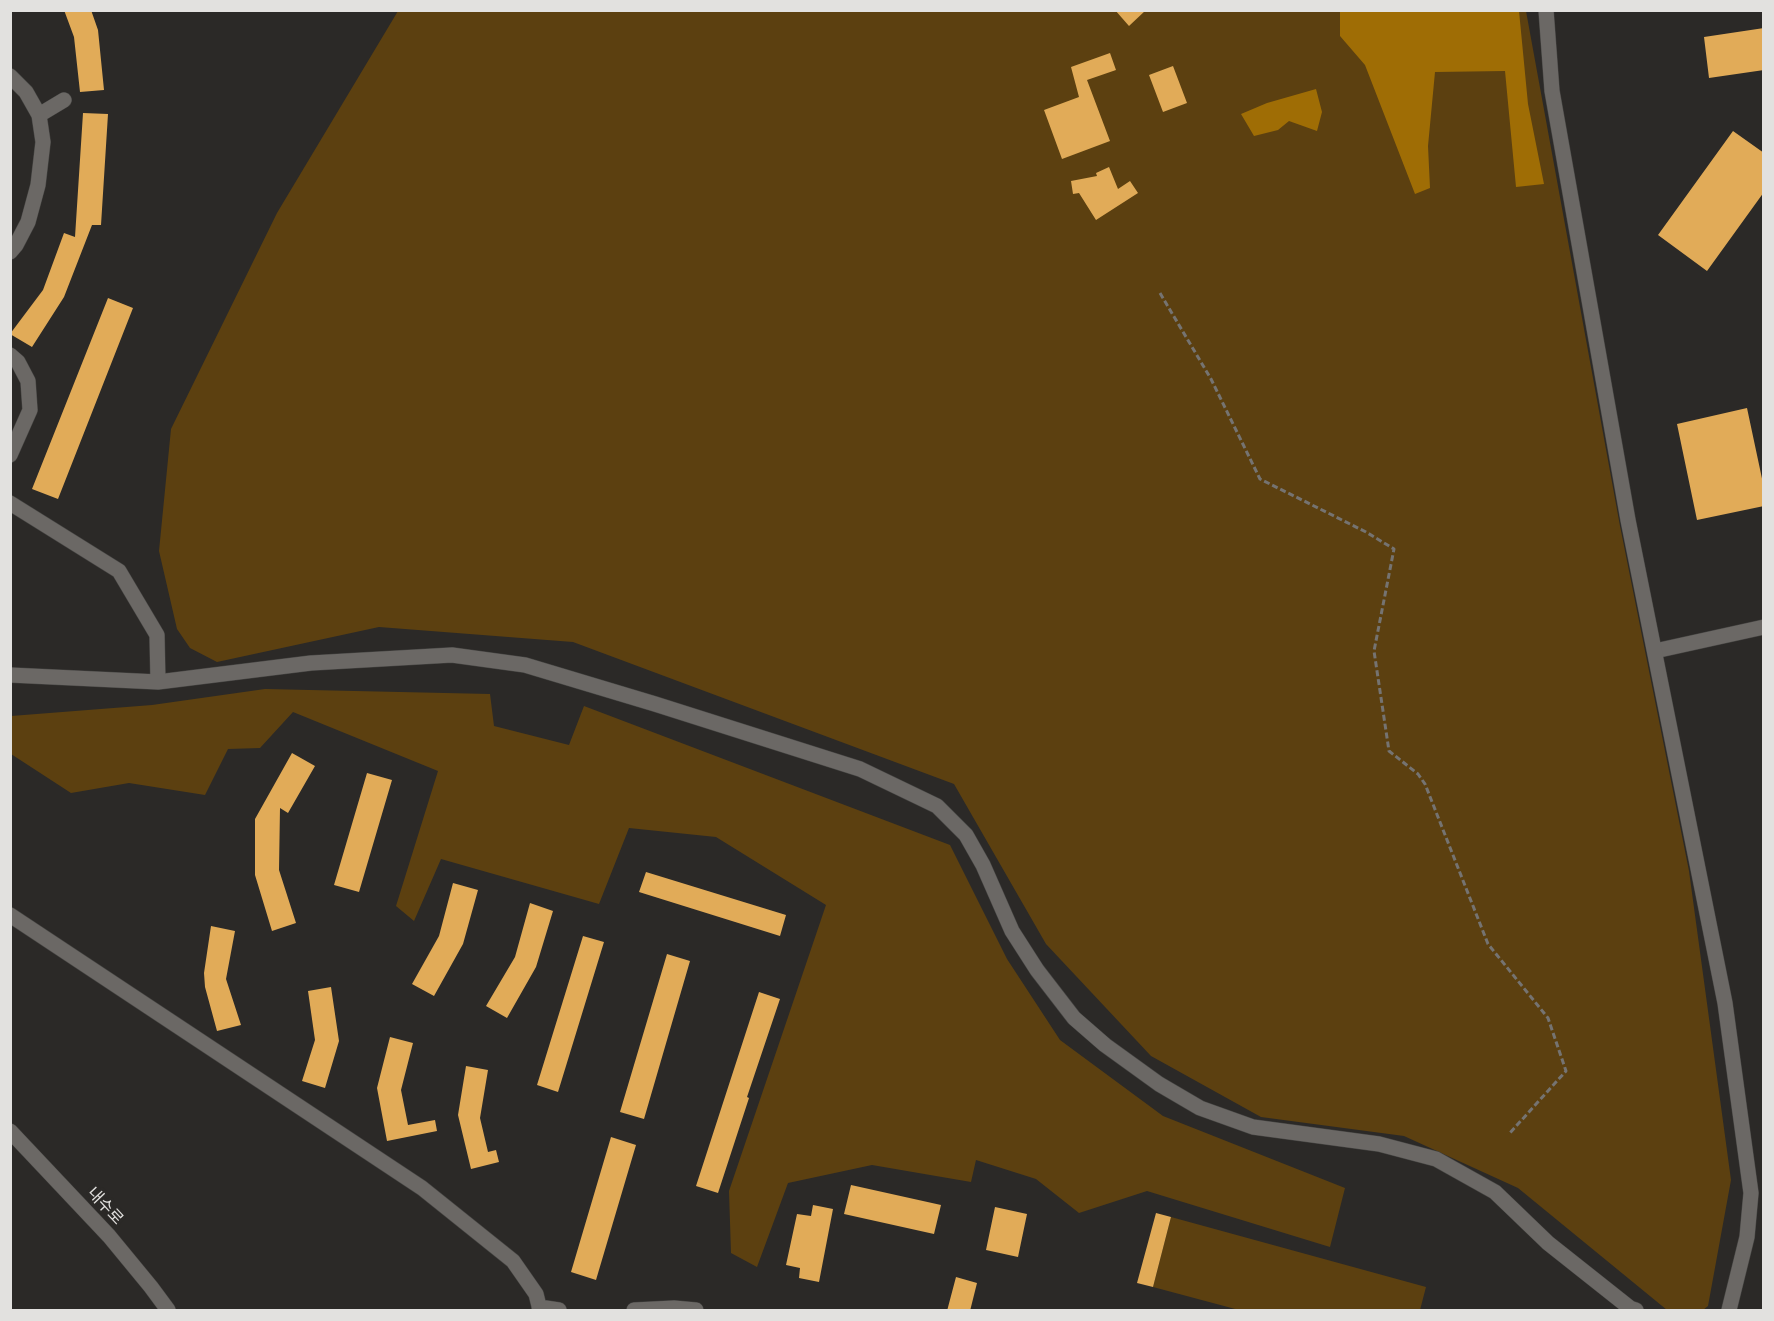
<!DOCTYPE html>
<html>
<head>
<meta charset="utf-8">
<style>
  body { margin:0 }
  #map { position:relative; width:1774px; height:1321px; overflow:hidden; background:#2b2927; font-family:Mulish,sans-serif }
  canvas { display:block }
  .frame { position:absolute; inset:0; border:12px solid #e2e1df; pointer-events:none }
</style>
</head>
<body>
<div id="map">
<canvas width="1774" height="1321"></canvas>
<div class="frame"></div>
</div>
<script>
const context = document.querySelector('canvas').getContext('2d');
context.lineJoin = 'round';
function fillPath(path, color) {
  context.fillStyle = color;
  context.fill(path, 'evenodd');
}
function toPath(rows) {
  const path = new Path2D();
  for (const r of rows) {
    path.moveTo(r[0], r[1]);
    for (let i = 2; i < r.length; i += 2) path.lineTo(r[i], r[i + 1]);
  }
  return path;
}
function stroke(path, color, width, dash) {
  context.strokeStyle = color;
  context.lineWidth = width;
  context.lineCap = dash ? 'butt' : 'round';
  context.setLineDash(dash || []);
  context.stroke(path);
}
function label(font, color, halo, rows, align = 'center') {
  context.font = font + ' Mulish,"Noto Sans KR",sans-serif';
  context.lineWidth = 6;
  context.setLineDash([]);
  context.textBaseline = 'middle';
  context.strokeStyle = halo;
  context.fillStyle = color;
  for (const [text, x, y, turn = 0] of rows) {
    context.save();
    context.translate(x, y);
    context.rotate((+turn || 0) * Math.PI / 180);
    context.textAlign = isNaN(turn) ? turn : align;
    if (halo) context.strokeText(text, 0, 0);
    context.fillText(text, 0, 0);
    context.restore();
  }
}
fillPath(toPath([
  [398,11,1526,11,1620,526,1689,871,1731,1180,1708,1306,1703,1310,1667,1310,1518,1188,1404,1136,1261,1117,1151,1056,1046,944,954,784,573,642,379,627,217,662,190,648,177,629,159,551,171,429,277,213],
  [265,689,490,694,494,726,569,745,584,706,950,845,1007,959,1060,1040,1163,1116,1345,1188,1330,1247,1147,1191,1079,1213,1036,1179,976,1160,971,1182,872,1165,788,1183,757,1267,731,1253,729,1191,826,905,716,837,629,828,599,904,441,859,414,921,396,906,438,771,293,712,260,748,228,749,205,795,129,783,71,793,11,754,11,716,152,705],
  [1171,1217,1426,1287,1420,1310,1239,1310,1153,1287]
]), '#5c4010');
fillPath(toPath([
  [1340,11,1519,11,1528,104,1544,184,1516,187,1505,71,1435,72,1428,146,1430,188,1415,194,1365,65,1340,36],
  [1316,89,1322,112,1317,131,1289,121,1278,130,1254,136,1241,114,1267,103]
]), '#9f6d05');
fillPath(toPath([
  [64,10,91,10,98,30,104,90,80,92,74,37],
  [1115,10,1146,10,1129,26],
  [1764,28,1764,70,1709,78,1704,37],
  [1110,53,1116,70,1087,80,1110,141,1062,159,1044,110,1079,97,1071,67],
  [1173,66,1187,103,1163,112,1149,75],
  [83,113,108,114,101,225,92,225,64,297,32,347,10,334,43,290,64,233,75,237],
  [1733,131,1764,153,1764,192,1707,271,1658,235],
  [1109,167,1118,189,1130,181,1138,193,1096,220,1079,193,1073,194,1071,181,1097,176,1096,173],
  [108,298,133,308,58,499,32,489],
  [1747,408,1764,488,1764,506,1697,520,1677,424],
  [292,753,315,766,288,813,280,808,279,870,296,923,272,931,255,875,255,819],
  [367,773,392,780,359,892,334,885],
  [646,872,786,915,780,936,639,892],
  [453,883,478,890,463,944,434,996,412,984,439,936],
  [530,903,553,911,536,967,507,1018,486,1006,515,957],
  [211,926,235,931,226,979,241,1025,217,1031,205,987,204,973],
  [583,936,604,942,558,1092,537,1085],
  [667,954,690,961,644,1119,620,1112],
  [331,987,339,1041,325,1088,302,1081,315,1040,308,991],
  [759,992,780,999,747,1097,749,1098,718,1193,696,1186],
  [390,1037,413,1043,401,1090,408,1125,435,1120,437,1131,387,1141,377,1088],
  [466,1066,488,1070,480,1118,488,1152,496,1150,499,1162,471,1169,458,1115],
  [611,1137,636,1145,596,1280,571,1272],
  [851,1185,941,1205,934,1234,844,1214],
  [813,1205,833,1209,819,1282,799,1278,800,1268,786,1265,797,1214,811,1216],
  [995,1207,1027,1214,1018,1257,986,1250],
  [1156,1213,1171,1217,1153,1287,1137,1283],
  [956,1277,977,1283,970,1311,947,1311]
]), '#e1ab58');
const minor = toPath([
  [10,76,26,92,39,115,43,142,38,185,28,222,16,245,10,252],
  [39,115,64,100],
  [10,355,18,362,28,381,30,410,10,455],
  [10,503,119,571,157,635,158,682,311,663,452,655,525,665,655,704,860,769,937,806,966,835,983,865,1012,931,1037,970,1074,1018,1105,1045,1159,1084,1200,1108,1253,1127,1379,1144,1436,1159,1495,1192,1548,1243,1630,1308,1636,1310],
  [1655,651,1764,627],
  [10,675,158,682],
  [10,915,422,1188,513,1261,536,1294,540,1310],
  [539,1307,559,1310],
  [634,1310,674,1308,696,1310]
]);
const tertiary = toPath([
  [1546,10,1552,91,1628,520,1725,1003,1751,1193,1747,1237,1729,1310],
  [10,1131,109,1236,151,1287,168,1310]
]);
stroke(minor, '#454442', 16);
stroke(tertiary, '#454442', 16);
stroke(toPath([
  [1160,293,1211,379,1260,479,1366,532,1394,549,1374,651,1389,751,1418,774,1425,784,1488,944,1548,1018,1566,1071,1509,1134]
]), '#757371', 3, [6, 3]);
stroke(minor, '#6b6865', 15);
stroke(tertiary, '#6b6865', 15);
label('16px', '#e2e1df', '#2b2927', [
  ["내수로",105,1206,47]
]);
</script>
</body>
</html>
